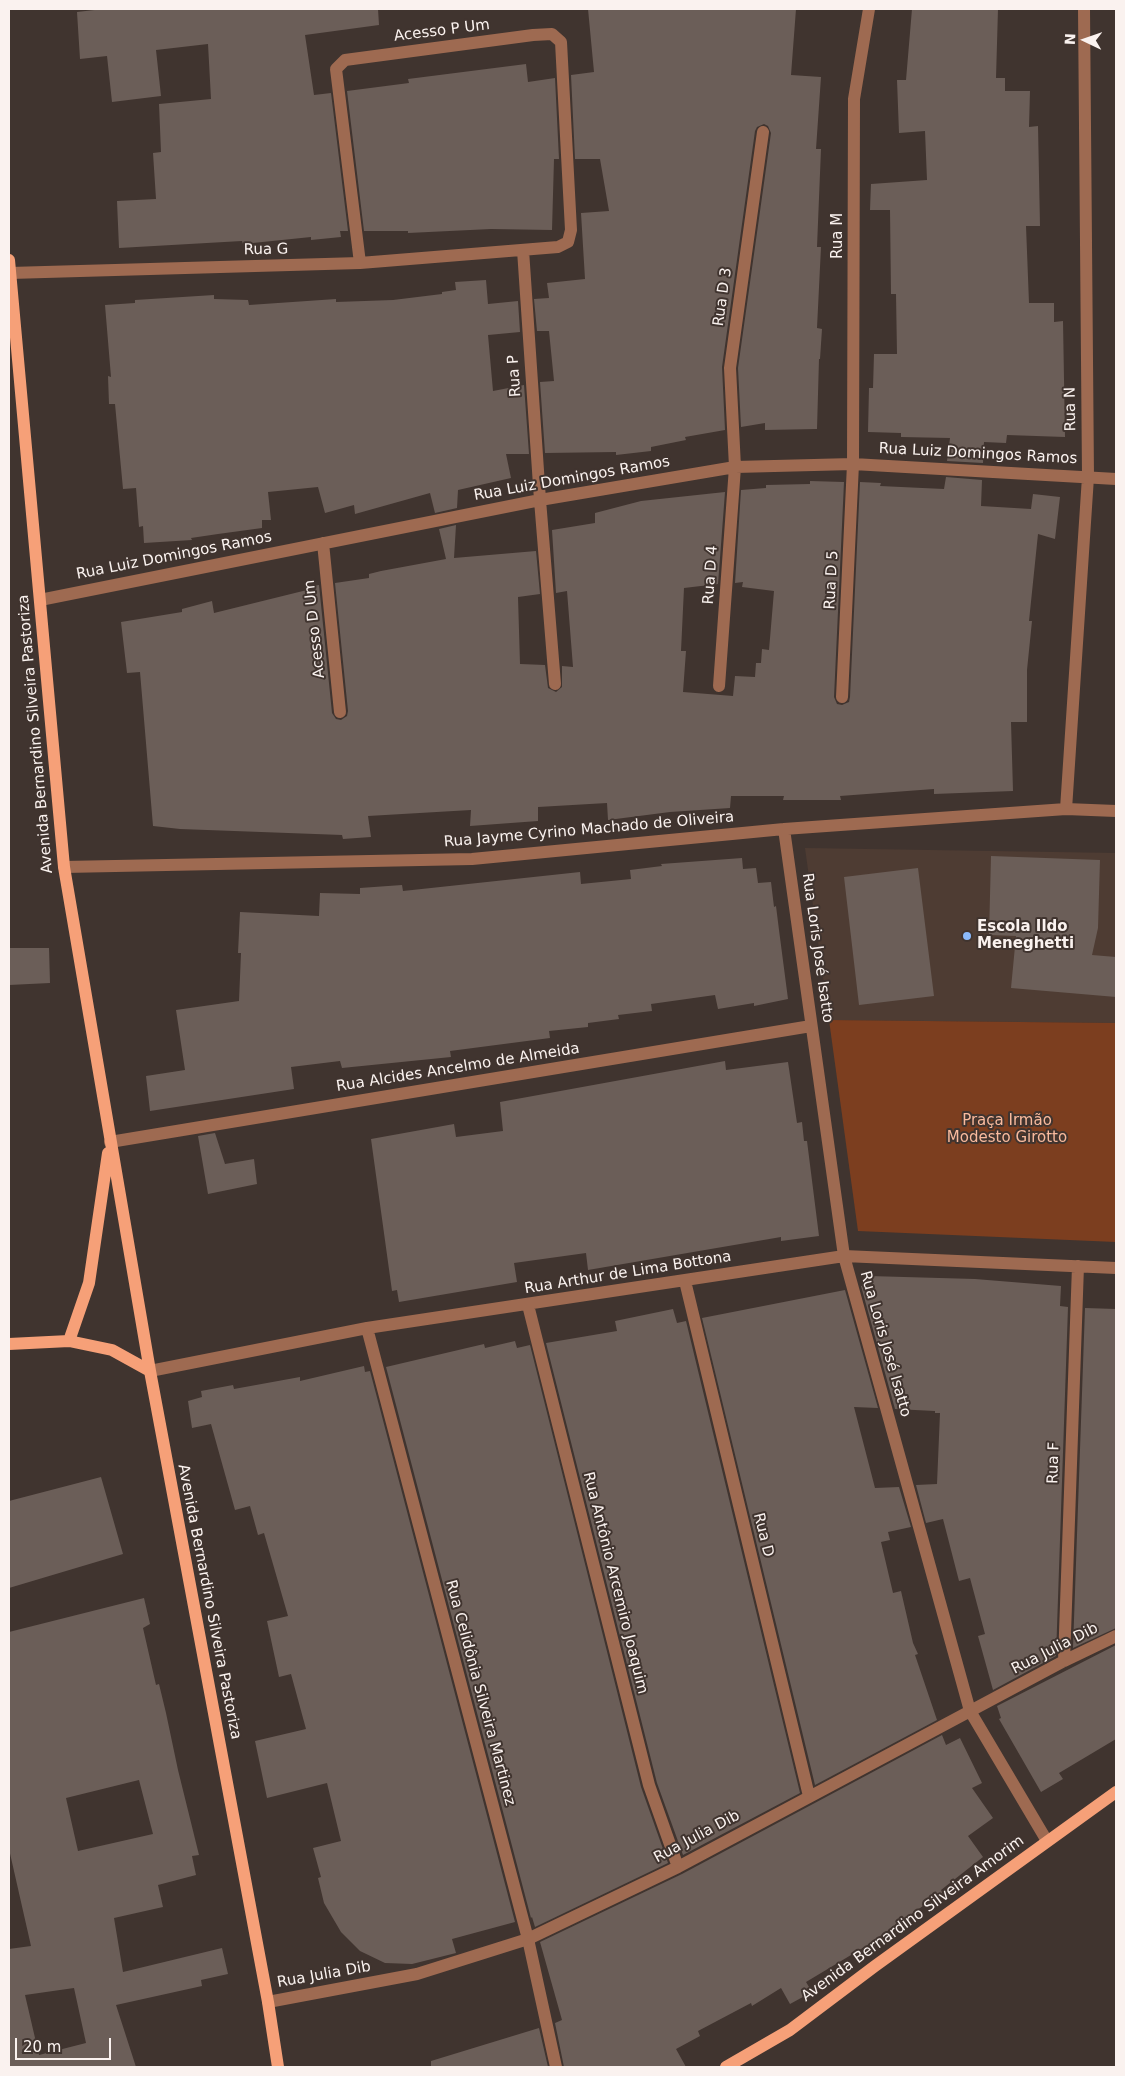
<!DOCTYPE html>
<html>
<head>
<meta charset="utf-8">
<style>
  body { margin:0 }
  #map { position:relative; width:1125px; height:2076px; overflow:hidden; background:#40342f; font-family:"DejaVu Sans",sans-serif }
  canvas { display:block }
  .frame { position:absolute; inset:0; border:10px solid #faf2ef; pointer-events:none }
  .north { position:absolute; left:1060px; top:15px; width:50px; height:50px; -webkit-text-stroke:4px #40342f; paint-order:stroke; rotate:273deg; font-size:14px; font-weight:700; line-height:20px; text-align:center; color:#faf2ef }
  .north::after { content:''; display:block; margin:auto; width:18px; height:22px; background:#faf2ef; clip-path:polygon(50% 0,100% 100%,50% 72%,0 100%) }
  .scale { position:absolute; left:15px; top:2038px; width:96px; height:22px; box-sizing:border-box; border:2px solid #faf2ef; border-top:0; padding-left:6px; font-size:15px; line-height:18px; white-space:nowrap; color:#faf2ef; -webkit-text-stroke:4px #40342f; paint-order:stroke }
</style>
</head>
<body>
<div id="map">
<canvas width="1125" height="2076"></canvas>
<div class="frame"></div>
<div class="north">N</div>
<div class="scale">20 m</div>
</div>
<script>
const context = document.querySelector('canvas').getContext('2d');
context.lineJoin = 'round';
function fillPath(path, color) {
  context.fillStyle = color;
  context.fill(path, 'evenodd');
}
function toPath(rows) {
  const path = new Path2D();
  for (const r of rows) {
    path.moveTo(r[0], r[1]);
    for (let i = 2; i < r.length; i += 2) path.lineTo(r[i], r[i + 1]);
  }
  return path;
}
function stroke(path, color, width, dash) {
  context.strokeStyle = color;
  context.lineWidth = width;
  context.lineCap = dash ? 'butt' : 'round';
  context.setLineDash(dash || []);
  context.stroke(path);
}
function label(font, color, halo, rows, align = 'center') {
  context.font = font + ' "DejaVu Sans",sans-serif';
  context.lineWidth = 4;
  context.setLineDash([]);
  context.textBaseline = 'middle';
  context.strokeStyle = halo;
  context.fillStyle = color;
  for (const [text, x, y, turn = 0] of rows) {
    context.save();
    context.translate(x, y);
    context.rotate((+turn || 0) * Math.PI / 180);
    context.textAlign = isNaN(turn) ? turn : align;
    if (halo) context.strokeText(text, 0, 0);
    context.fillText(text, 0, 0);
    context.restore();
  }
}
fillPath(toPath([
  [805,848,1116,853,1116,1023,829,1020]
]), '#4e3c33');
fillPath(toPath([
  [829,1020,1116,1023,1116,1242,858,1231]
]), '#7c3e1f');
fillPath(toPath([
  [103,9,378,9,379,25,305,35,314,95,331,93,348,231,340,231,341,237,311,240,311,237,243,244,242,241,119,248,117,201,156,199,153,153,161,152,159,104,211,99,208,44,156,50,161,96,112,102,107,56,80,59,77,12],
  [588,9,796,9,791,75,821,77,816,149,821,149,817,247,821,247,817,328,822,329,820,359,819,359,817,429,765,430,765,423,741,427,738,368,771,133,768,126,764,124,757,127,755,131,722,367,725,430,685,437,686,440,651,447,651,451,616,455,616,452,545,453,540,382,554,381,549,331,537,331,534,299,549,298,547,283,585,279,581,213,609,211,600,159,575,159,571,75,594,72],
  [912,9,998,9,996,78,1005,78,1005,91,1030,91,1029,127,1038,126,1040,226,1026,226,1029,303,1054,303,1054,322,1063,321,1065,437,1007,435,1006,443,984,442,983,463,947,461,950,438,901,437,901,433,868,432,869,388,873,388,874,354,897,354,896,294,891,294,890,210,870,210,871,184,927,180,925,131,899,133,897,80,906,80],
  [526,64,528,82,555,78,559,159,554,159,552,230,491,229,408,233,408,231,364,231,347,91,409,83,408,79],
  [486,280,488,304,518,301,520,332,488,335,493,391,524,385,529,454,506,454,511,478,458,490,457,508,435,513,430,493,355,514,354,505,325,513,318,487,268,492,271,520,262,520,262,528,218,534,191,538,192,540,144,543,143,526,139,527,136,488,123,489,115,404,109,404,108,376,111,377,105,305,135,303,135,300,214,295,214,299,248,300,249,305,336,299,336,302,393,300,442,294,442,292,456,290,455,282],
  [946,477,982,480,981,506,1031,509,1033,494,1060,497,1055,539,1038,534,1029,621,1032,621,1027,670,1027,722,1011,722,1013,791,934,794,934,789,840,796,841,800,783,800,784,796,731,796,730,808,670,812,608,820,607,803,538,807,538,821,470,826,471,810,368,816,371,837,343,839,342,835,180,829,153,826,140,672,127,673,121,622,182,612,182,609,212,601,214,613,307,590,307,587,319,585,332,713,336,719,341,720,347,716,348,711,335,583,369,578,369,574,381,571,446,559,439,529,456,525,454,558,536,551,540,594,518,597,520,664,545,665,548,688,556,692,562,687,562,666,573,667,567,591,556,593,552,530,595,523,595,513,641,501,725,492,718,584,684,588,681,651,686,651,683,692,733,696,735,676,755,677,756,663,761,663,762,649,769,650,774,591,742,587,743,582,735,583,741,490,766,488,766,485,810,484,810,481,844,482,834,697,837,704,842,705,849,702,850,697,860,482,881,483,880,486,944,489],
  [991,856,1100,860,1098,928,1092,955,1116,957,1116,997,1011,988,1016,936,989,935],
  [742,858,743,869,756,868,758,883,771,882,774,907,776,906,779,930,788,999,754,1006,754,1003,718,1009,715,995,651,1004,652,1011,618,1015,619,1019,588,1023,588,1027,549,1031,550,1038,450,1051,451,1057,342,1068,340,1061,291,1067,294,1089,150,1111,146,1076,185,1070,176,1010,239,1001,241,953,238,953,240,912,319,916,320,893,360,894,360,888,402,885,403,891,580,872,581,884,631,879,630,870,662,866,661,864],
  [918,868,934,996,859,1005,844,877],
  [9,948,49,948,50,983,9,985],
  [725,1061,726,1070,788,1062,797,1123,802,1122,804,1141,807,1141,819,1236,781,1241,781,1237,588,1270,586,1253,514,1263,517,1282,399,1302,397,1290,392,1291,371,1139,454,1124,456,1137,503,1131,500,1102],
  [215,1133,225,1164,254,1159,257,1184,208,1194,198,1136],
  [869,1276,975,1279,1061,1286,1060,1306,1068,1307,1056,1656,993,1690,978,1636,985,1634,970,1578,959,1581,943,1519,926,1523,916,1485,937,1484,940,1413,935,1413,935,1411,895,1409,861,1286,871,1284],
  [845,1290,878,1408,854,1407,875,1488,899,1487,911,1527,888,1532,890,1540,881,1542,893,1593,901,1591,913,1643,918,1654,915,1655,937,1720,815,1785,702,1318],
  [1085,1308,1116,1309,1116,1628,1073,1648],
  [673,1309,677,1323,686,1321,800,1793,683,1855,657,1783,546,1343,617,1331,615,1321],
  [515,1341,517,1348,530,1345,641,1787,668,1863,535,1927,532,1917,531,1918,386,1367,484,1344,485,1348],
  [364,1366,365,1372,370,1371,515,1922,452,1939,456,1953,412,1964,385,1963,360,1951,341,1932,324,1903,318,1878,321,1877,313,1848,341,1841,327,1783,267,1798,255,1741,306,1729,291,1674,279,1677,267,1621,288,1616,264,1533,258,1535,250,1506,235,1510,211,1424,192,1428,188,1401,202,1397,201,1391,233,1385,234,1389,300,1377,300,1381],
  [101,1477,123,1554,9,1588,9,1501],
  [144,1598,150,1624,143,1628,156,1685,159,1684,166,1713,178,1770,199,1855,192,1856,196,1875,158,1885,163,1907,114,1918,123,1972,222,1948,228,1974,201,1980,202,1986,116,2005,136,2067,9,2067,9,1949,31,1946,9,1849,9,1632],
  [139,1780,153,1834,78,1851,66,1798],
  [74,1988,86,2043,39,2055,25,1995],
  [1116,1645,1116,1739,1059,1773,1063,1779,1041,1792,999,1719,1001,1718,997,1706],
  [942,1735,946,1745,960,1738,982,1783,972,1788,993,1818,968,1836,983,1857,941,1890,943,1894,930,1901,866,1946,806,1982,812,1992,790,2004,781,1988,752,2006,751,2003,698,2031,700,2036,676,2049,686,2067,564,2067,555,2023,562,2020,540,1942,682,1874],
  [539,2028,548,2067,431,2067,431,2061]
]), '#6b5e58');
stroke(toPath([
  [523,250,540,500,555,684],
  [10,273,360,263,558,247,568,242,571,230,561,42,552,34,533,35,345,60,336,69,360,263],
  [323,543,340,712],
  [40,600,540,500,735,467,853,464,1116,479],
  [719,686,735,467,730,368,763,132],
  [842,697,853,464,854,99,869,9],
  [1066,809,1088,477,1084,9],
  [784,829,844,1256,970,1711,1047,1841],
  [64,867,472,859,784,829,1066,809,1116,811],
  [110,1142,811,1026],
  [685,1281,809,1796],
  [528,1305,649,1785,678,1867],
  [367,1328,528,1939,556,2067],
  [150,1371,367,1328,844,1256,1116,1268],
  [1064,1661,1078,1266],
  [268,2002,417,1974,528,1939,678,1867,1064,1661,1116,1636]
]), '#9e6a51', 12);
stroke(toPath([
  [9,260,64,867,150,1371,268,2002,278,2067],
  [69,1341,89,1283,108,1153],
  [9,1344,69,1341,112,1350,150,1371],
  [726,2067,790,2030,875,1966,1116,1792]
]), '#f6a078', 12);
for (const [x, y, r, color] of [
  [967,936,5,"#8bbafc"]
]) {
  const dot = new Path2D();
  dot.arc(x, y, r, 0, 2 * Math.PI);
  context.fillStyle = color;
  context.fill(dot);
  stroke(dot, '#40342f', 2);
}
label('15px', '#faf2ef', '#40342f', [
  ["Acesso P Um",442,31,-7],
  ["Rua M",838,236,-90],
  ["Rua G",266,250,-1],
  ["Rua D 3",723,297,-82],
  ["Rua P",515,376,-94],
  ["Rua N",1071,409,-91],
  ["Rua Luiz Domingos Ramos",978,454,3],
  ["Rua Luiz Domingos Ramos",572,479,-10],
  ["Rua Luiz Domingos Ramos",174,556,-11],
  ["Rua D 4",711,575,-86],
  ["Rua D 5",832,580,-87],
  ["Acesso D Um",315,629,-96],
  ["Avenida Bernardino Silveira Pastoriza",36,734,-95],
  ["Rua Jayme Cyrino Machado de Oliveira",589,830,-5],
  ["Rua Loris José Isatto",817,948,82],
  ["Rua Alcides Ancelmo de Almeida",458,1068,-9],
  ["Rua Arthur de Lima Bottona",628,1273,-9],
  ["Rua Loris José Isatto",885,1344,74],
  ["Rua F",1054,1463,-88],
  ["Rua D",763,1535,76],
  ["Rua Antônio Arcemiro Joaquim",615,1583,76],
  ["Avenida Bernardino Silveira Pastoriza",209,1602,79],
  ["Rua Julia Dib",1055,1649,-27],
  ["Rua Celidônia Silveira Martinez",480,1693,75],
  ["Rua Julia Dib",697,1837,-28],
  ["Avenida Bernardino Silveira Amorim",913,1919,-36],
  ["Rua Julia Dib",324,1975,-10]
]);
label('bold 15px', '#faf2ef', '#40342f', [
  ["Escola Ildo",977,927],
  ["Meneghetti",977,944]
], 'left');
label('15px', '#f9ba9d', '#40342f', [
  ["Praça Irmão",1007,1121],
  ["Modesto Girotto",1007,1138]
]);
</script>
</body>
</html>
